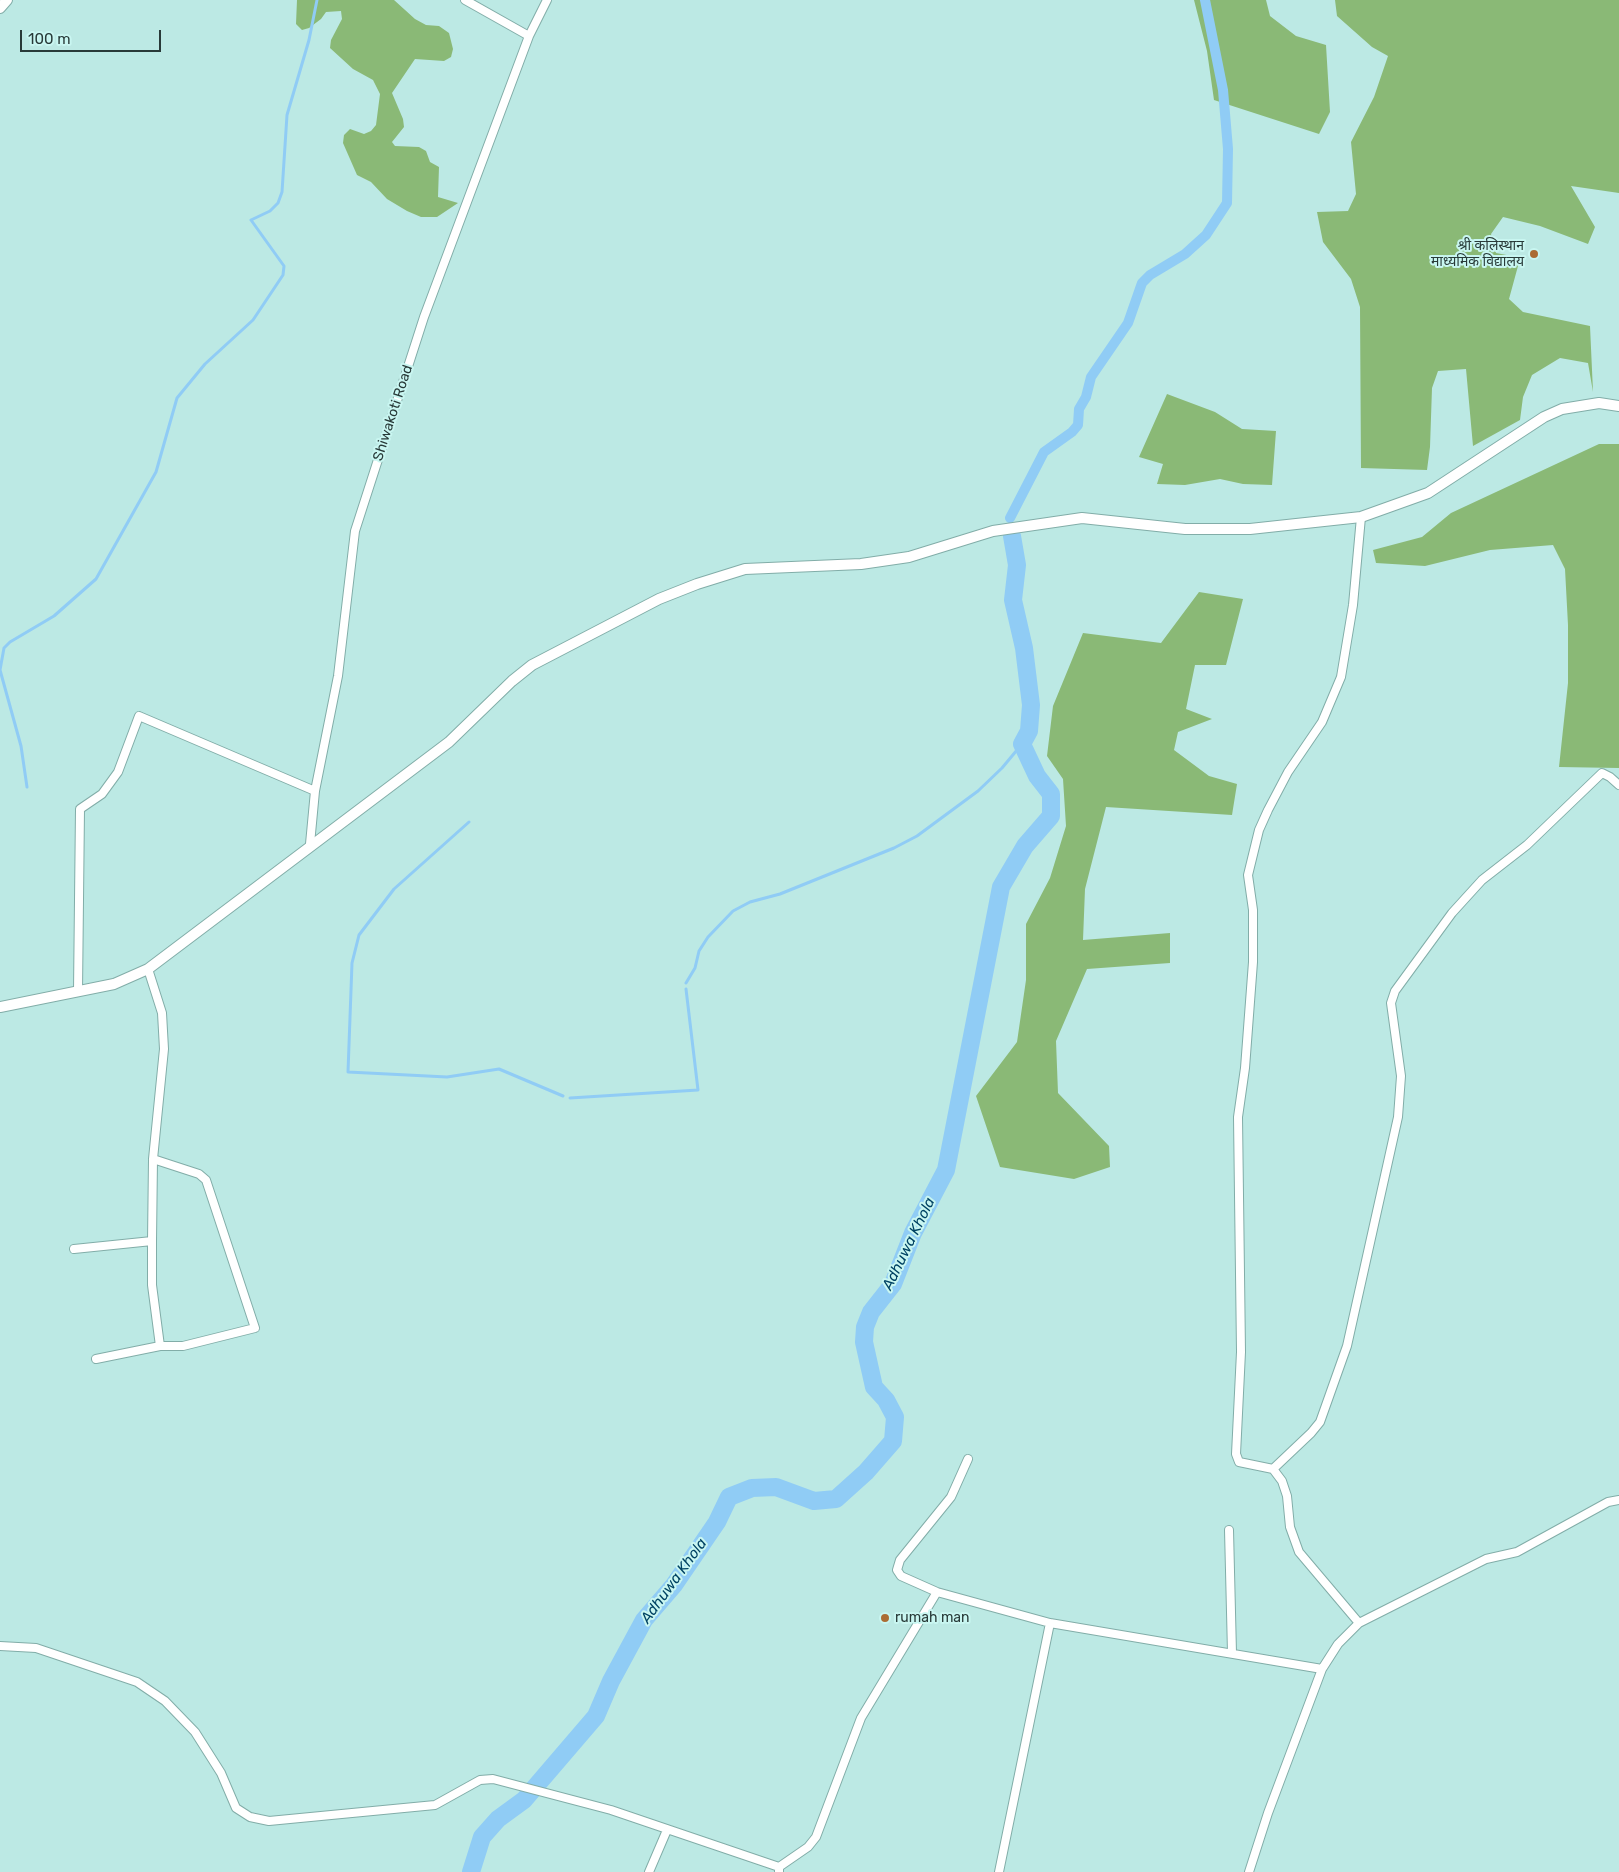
<!DOCTYPE html>
<html>
<head>
<meta charset="utf-8">
<style>
  body { margin:0 }
  #map { position:relative; width:1619px; height:1872px; overflow:hidden; background:#bce9e4; font-family:Rubik,sans-serif }
  canvas { display:block }
  .scale { position:absolute; left:20px; top:30px; width:141px; height:22px; box-sizing:border-box; border:2px solid #283a38; border-top:0; padding-left:6px; font-size:15px; line-height:18px; white-space:nowrap; color:#283a38; -webkit-text-stroke:4px #c9f6f1; paint-order:stroke }
</style>
</head>
<body>
<div id="map">
<canvas width="1619" height="1872"></canvas>
<div class="scale">100 m</div>
</div>
<script>
const context = document.querySelector('canvas').getContext('2d');
context.lineJoin = 'round';
function fillPath(path, color) {
  context.fillStyle = color;
  context.fill(path, 'evenodd');
}
function toPath(rows) {
  const path = new Path2D();
  for (const r of rows) {
    path.moveTo(r[0], r[1]);
    for (let i = 2; i < r.length; i += 2) path.lineTo(r[i], r[i + 1]);
  }
  return path;
}
function stroke(path, color, width, dash) {
  context.strokeStyle = color;
  context.lineWidth = width;
  context.lineCap = dash ? 'butt' : 'round';
  context.setLineDash(dash || []);
  context.stroke(path);
}
function label(font, color, halo, rows, align = 'center') {
  context.font = font + ' Rubik,"Noto Sans Devanagari",sans-serif';
  context.lineWidth = 4;
  context.setLineDash([]);
  context.textBaseline = 'middle';
  context.strokeStyle = halo;
  context.fillStyle = color;
  for (const [text, x, y, turn = 0] of rows) {
    context.save();
    context.translate(x, y);
    context.rotate((+turn || 0) * Math.PI / 180);
    context.textAlign = isNaN(turn) ? turn : align;
    if (halo) context.strokeText(text, 0, 0);
    context.fillText(text, 0, 0);
    context.restore();
  }
}
fillPath(toPath([
  [297,0,394,0,415,19,426,25,439,26,449,33,453,49,451,57,444,61,415,59,392,93,403,119,404,127,392,142,395,146,419,147,426,151,430,162,439,167,438,197,458,203,437,217,421,217,407,211,387,199,371,182,357,175,343,143,344,135,350,129,364,134,371,131,376,125,380,94,373,80,353,69,330,48,331,40,342,19,341,11,326,12,321,19,309,28,302,30,296,24],
  [1194,0,1266,0,1270,16,1296,36,1326,45,1330,112,1319,134,1214,100,1207,51],
  [1335,0,1619,0,1619,193,1571,186,1595,227,1588,244,1540,226,1503,217,1491,234,1496,253,1517,257,1518,266,1509,299,1523,312,1590,326,1593,392,1588,363,1560,358,1532,375,1523,397,1520,420,1473,446,1466,369,1438,371,1432,388,1430,447,1427,470,1361,468,1360,307,1351,279,1323,242,1317,212,1348,211,1356,194,1351,142,1374,97,1388,56,1372,47,1337,16],
  [1167,394,1215,412,1242,429,1276,431,1272,485,1243,484,1220,479,1185,485,1157,484,1163,464,1139,457],
  [1599,444,1619,444,1619,768,1559,767,1568,683,1568,625,1565,569,1553,545,1490,550,1425,566,1376,563,1373,550,1422,537,1451,513],
  [1199,592,1243,599,1226,665,1195,665,1186,709,1212,719,1178,732,1174,750,1209,776,1237,784,1232,815,1106,807,1085,889,1083,940,1170,933,1170,963,1087,969,1056,1041,1058,1093,1109,1146,1110,1167,1074,1179,1000,1167,976,1096,1017,1042,1026,980,1026,924,1050,878,1066,826,1063,779,1047,756,1053,706,1083,633,1161,643]
]), '#8ab976');
stroke(toPath([
  [27,787,21,746,0,670,4,648,10,642,54,616,96,579,156,472,177,398,205,364,253,320,283,275,284,266,251,220,270,211,278,203,282,192,287,115,309,40,317,0],
  [469,822,394,889,359,935,352,963,348,1072,447,1077,499,1069,563,1096],
  [686,983,695,968,699,951,708,937,733,911,750,902,780,894,894,848,917,836,978,791,1002,768,1022,744],
  [570,1098,698,1090,686,989]
]), '#90ccf5', 3);
stroke(toPath([
  [1010,518,1044,452,1072,432,1078,425,1079,409,1086,397,1091,377,1128,323,1142,283,1150,275,1185,254,1206,235,1227,203,1228,149,1223,90,1205,0]
]), '#90ccf5', 10);
stroke(toPath([
  [471,1872,482,1837,498,1819,524,1800,596,1716,611,1681,644,1620,674,1585,717,1522,729,1497,752,1488,776,1487,814,1501,836,1499,866,1472,893,1441,895,1417,886,1400,874,1387,864,1342,865,1327,871,1312,893,1284,913,1233,946,1170,1001,887,1025,846,1051,816,1051,794,1037,776,1022,744,1029,731,1031,705,1024,648,1013,600,1017,565,1012,536]
]), '#90ccf5', 18);
const street = toPath([
  [465,0,529,36],
  [310,844,315,791,338,676,355,531,424,317,529,36,547,0],
  [78,991,80,809,102,794,118,772,139,716,315,791],
  [153,1159,199,1174,206,1180,255,1328,183,1346,160,1346],
  [74,1249,152,1241,153,1159,164,1049,162,1013,148,969],
  [96,1359,160,1346,152,1285,152,1241],
  [968,1459,951,1497,900,1560,897,1570,901,1576,937,1592,1050,1623,1322,1669,1268,1813,1249,1872],
  [1273,1469,1311,1433,1320,1422,1347,1346,1398,1117,1401,1076,1391,1003,1395,991,1452,913,1482,880,1527,845,1602,773,1610,777,1619,785],
  [1229,1530,1232,1653],
  [1359,1623,1299,1552,1290,1527,1287,1496,1282,1481,1273,1469,1239,1462,1236,1454,1241,1352,1238,1117,1245,1068,1253,962,1253,910,1248,875,1259,830,1268,810,1288,772,1322,722,1341,677,1353,605,1361,517],
  [0,1646,36,1648,137,1682,165,1701,195,1732,221,1773,236,1808,250,1817,269,1821,435,1805,480,1780,493,1779,611,1810,779,1867],
  [1322,1669,1338,1644,1359,1623,1486,1559,1517,1552,1608,1502,1619,1500],
  [649,1872,667,1830],
  [779,1872,779,1867,808,1847,816,1837,861,1718,937,1592],
  [999,1872,1050,1623]
]);
const secondary = toPath([
  [0,8,7,0],
  [0,1007,114,984,148,969,449,742,512,681,532,665,659,599,697,584,745,569,861,564,909,557,993,531,1082,518,1185,529,1250,529,1361,517,1428,493,1544,417,1562,409,1599,403,1619,406]
]);
stroke(street, '#82ada8', 10);
stroke(secondary, '#82ada8', 12);
stroke(street, '#fff', 8);
stroke(secondary, '#fff', 10);
for (const [x, y, r, color] of [
  [1534,254,5,"#ab6c33"],
  [885,1618,5,"#ab6c33"]
]) {
  const dot = new Path2D();
  dot.arc(x, y, r, 0, 2 * Math.PI);
  context.fillStyle = color;
  context.fill(dot);
  stroke(dot, '#c9f6f1', 2);
}
label('14px', '#283a38', '#c9f6f1', [
  ["श्री कलिस्थान",1524,246],
  ["माध्यमिक विद्यालय",1524,262],
  ["rumah man",895,1618,"left"]
], 'right');
label('14px', '#283a38', '#c9f6f1', [
  ["Shiwakoti Road",393,413,-72]
]);
label('italic 15px', '#004263', '#c9f6f1', [
  ["Adhuwa Khola",909,1244,-64],
  ["Adhuwa Khola",674,1581,-54]
]);
</script>
</body>
</html>
